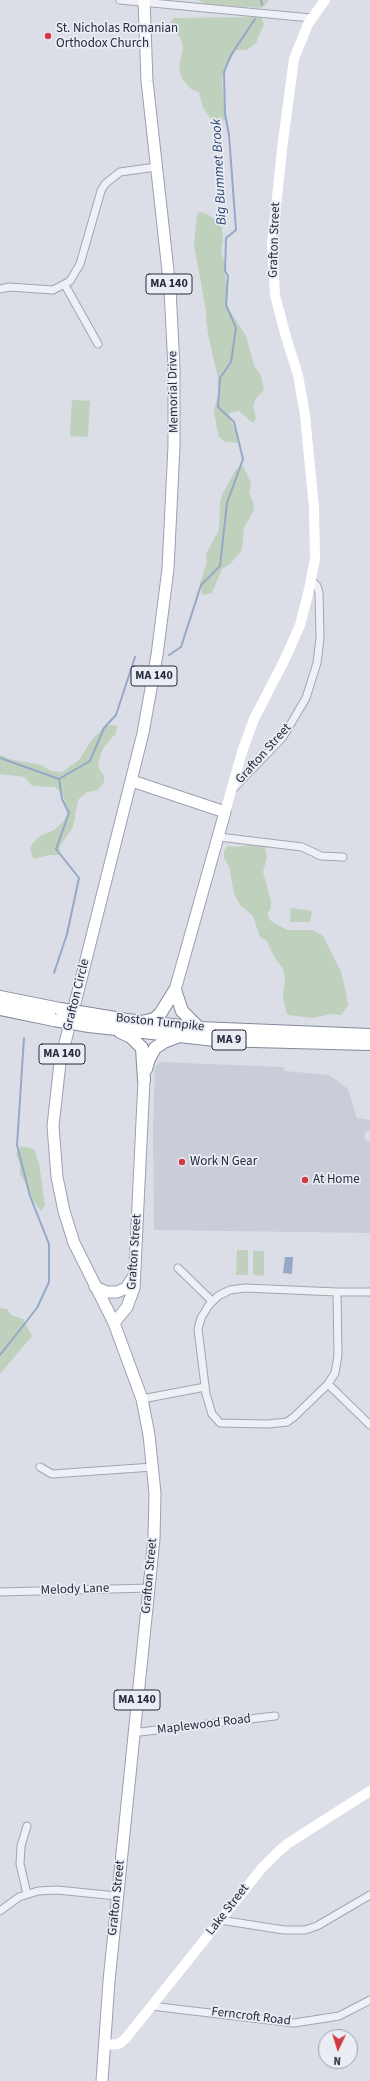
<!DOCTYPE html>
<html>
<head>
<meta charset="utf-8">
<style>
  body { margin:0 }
  #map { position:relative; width:370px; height:2081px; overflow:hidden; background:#dbdee6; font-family:"Source Sans 3",sans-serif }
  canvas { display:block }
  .north { position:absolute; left:318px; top:2029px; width:40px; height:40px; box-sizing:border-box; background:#eaedf4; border:1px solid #9b9fab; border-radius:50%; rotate:184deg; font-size:11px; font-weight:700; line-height:16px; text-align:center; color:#252b3d }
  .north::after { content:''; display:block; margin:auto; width:14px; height:18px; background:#d13a40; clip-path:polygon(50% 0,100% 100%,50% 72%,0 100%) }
</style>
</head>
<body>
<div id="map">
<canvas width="370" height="2081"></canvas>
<div class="north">N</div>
</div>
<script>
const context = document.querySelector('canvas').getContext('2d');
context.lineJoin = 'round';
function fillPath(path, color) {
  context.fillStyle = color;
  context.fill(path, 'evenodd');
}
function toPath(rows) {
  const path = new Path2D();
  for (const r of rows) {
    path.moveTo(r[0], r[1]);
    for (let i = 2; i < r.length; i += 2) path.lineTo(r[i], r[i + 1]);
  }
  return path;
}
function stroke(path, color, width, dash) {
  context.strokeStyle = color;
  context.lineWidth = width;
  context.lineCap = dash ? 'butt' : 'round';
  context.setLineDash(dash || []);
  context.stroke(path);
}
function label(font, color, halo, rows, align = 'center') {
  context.font = font + ' "Source Sans 3",sans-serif';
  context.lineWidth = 3.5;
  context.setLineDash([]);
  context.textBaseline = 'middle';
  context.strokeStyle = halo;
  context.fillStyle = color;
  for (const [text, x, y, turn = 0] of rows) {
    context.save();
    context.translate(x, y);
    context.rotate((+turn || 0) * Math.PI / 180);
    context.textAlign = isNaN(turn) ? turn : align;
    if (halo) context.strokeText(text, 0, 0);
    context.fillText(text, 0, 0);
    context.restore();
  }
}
fillPath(toPath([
  [160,1062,283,1067,285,1071,329,1075,348,1089,357,1118,370,1120,370,1131,366,1131,364,1138,370,1143,370,1233,154,1230,153,1129,155,1067]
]), '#c9cdd8');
fillPath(toPath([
  [198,0,268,0,268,2,262,8,205,4],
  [261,17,264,24,256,43,247,50,236,50,223,72,222,85,227,120,220,121,212,120,203,108,199,92,191,89,183,80,179,69,183,46,181,39,172,28,171,21,174,18],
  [199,212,205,213,219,222,222,228,223,241,221,252,225,263,224,271,228,286,227,306,246,336,254,365,261,376,264,390,256,398,253,406,256,418,253,423,239,411,229,413,230,419,236,431,238,443,225,442,219,437,217,430,214,411,218,395,218,378,209,339,206,320,206,310,194,245,197,215],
  [72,400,90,401,88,437,70,436],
  [243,466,251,483,249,493,254,504,253,512,244,528,242,550,231,563,222,569,212,593,202,595,200,583,207,562,206,554,219,530,220,503,222,495,236,469],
  [110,725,117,726,116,733,104,747,99,759,98,767,104,776,104,782,98,790,87,792,78,800,73,827,60,846,59,855,49,855,33,859,30,847,38,837,54,830,63,822,67,814,63,794,55,787,32,786,25,777,0,774,0,755,13,760,41,765,51,771,62,772,79,760,91,741,102,729],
  [260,843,265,847,267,857,263,872,271,901,271,908,267,914,271,921,287,930,312,930,323,936,341,972,346,992,348,1005,341,1015,331,1014,313,1018,288,1015,286,1012,283,996,285,981,283,969,273,955,267,941,260,937,253,916,241,906,234,894,229,866,224,858,224,850,228,846,237,847],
  [291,908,312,911,310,922,290,922],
  [21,1146,34,1149,39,1163,45,1205,41,1211,30,1196,28,1187,20,1174,20,1165,16,1154],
  [237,1250,248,1250,248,1275,236,1275],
  [253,1251,264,1251,264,1276,253,1275],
  [0,1308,7,1309,11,1315,23,1319,32,1336,0,1374]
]), '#bfd0bc');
fillPath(toPath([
  [285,1257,293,1257,292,1274,283,1273]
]), '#95a8c8');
stroke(toPath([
  [261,0,262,5],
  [169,655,181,647,201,585,220,566,227,503,243,459,234,422,218,407,220,378,231,362,236,328,226,305,228,276,225,271,226,238,236,230,229,135,225,114,224,72,231,55,255,19],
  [0,758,59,779],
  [54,973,67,934,79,878,56,849,69,813,62,799,59,779,90,761,104,728,116,715,135,657],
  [0,1355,37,1308,49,1282,49,1244,30,1196,17,1145,24,1038]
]), '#95a8c8', 2);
const street = toPath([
  [120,0,311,18],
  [65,285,98,344],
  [0,289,9,287,53,290,70,281,80,264,101,191,105,184,120,172,156,167],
  [232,790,283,737,306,698,317,663,320,638,319,593,317,586,311,580],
  [219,837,302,847,321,856,343,857],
  [178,1268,212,1301],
  [370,1292,337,1292,338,1355,335,1373,328,1384,370,1425],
  [328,1384,294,1417,287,1422,268,1424,220,1423,212,1414,206,1394,198,1329,201,1318,209,1305,218,1296,230,1290,245,1288,337,1292],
  [142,1399,205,1387],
  [40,1467,52,1474,153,1467],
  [0,1592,149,1588],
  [134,1731,140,1732,275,1716],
  [27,1894,20,1864,21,1846,27,1826],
  [0,1911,19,1897,38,1891,57,1890,117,1896],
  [220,1920,284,1930,305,1930,317,1926,370,1895],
  [151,2006,294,2023,339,2016,370,2000]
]);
const primary = toPath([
  [132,781,225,812,175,990],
  [95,1287,107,1292,117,1292,126,1288,134,1276],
  [114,1323,127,1307,134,1288,144,1080],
  [102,2081,109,1981,154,1539,155,1493,149,1435,142,1399,114,1323,74,1243,64,1211,57,1177,53,1126,60,1063,143,733,157,655,168,569,174,446,174,368,170,289,147,81,144,0]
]);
const highway = toPath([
  [175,990,182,1011,199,1028],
  [0,997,60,1009],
  [0,1009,54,1020],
  [91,1014,127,1020,199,1028,370,1035],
  [146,1021,154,1019,160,1014,175,990],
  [89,1026,215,1040,370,1044],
  [120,1032,131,1037,142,1048,144,1080],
  [146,1069,149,1059,155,1048,164,1042,177,1037]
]);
stroke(street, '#a1a5b0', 9);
stroke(primary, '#9aa1b2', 13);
stroke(highway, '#828a9d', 14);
stroke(street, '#eef0f5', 7);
stroke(toPath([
  [225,812,243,749,254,719,285,659,300,625,308,594,315,559,314,508,305,415,298,375,286,337,275,295,272,244,283,141,294,59,308,24,325,0],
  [105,2045,119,2044,126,2038,262,1868,278,1852,287,1844,370,1791]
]), '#fff', 10);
stroke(primary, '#fff', 11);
stroke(highway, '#fff', 12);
const highwayBridge = toPath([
  [60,1009,91,1014],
  [54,1020,89,1026]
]);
stroke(highwayBridge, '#828a9d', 14, []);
stroke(highwayBridge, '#fff', 12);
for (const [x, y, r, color] of [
  [48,36,4,"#d13a40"],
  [182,1162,4,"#d13a40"],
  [305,1180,4,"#d13a40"]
]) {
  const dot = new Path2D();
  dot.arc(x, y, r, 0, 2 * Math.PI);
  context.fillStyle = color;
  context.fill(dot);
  stroke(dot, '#eaedf4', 1.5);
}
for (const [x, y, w] of [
  [169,284,46],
  [154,676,46],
  [229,1040,34],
  [62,1054,46],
  [137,1700,46]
]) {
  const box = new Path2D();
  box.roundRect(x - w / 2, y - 10, w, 20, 3);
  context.fillStyle = '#eaedf4';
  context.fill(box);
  stroke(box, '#252b3d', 1);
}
label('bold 12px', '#252b3d', null, [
  ["MA 140",169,284],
  ["MA 140",154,676],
  ["MA 9",229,1040],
  ["MA 140",62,1054],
  ["MA 140",137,1700]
]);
label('13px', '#252b3d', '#eaedf4', [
  ["St. Nicholas Romanian",56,29],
  ["Orthodox Church",56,44],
  ["Work N Gear",190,1162],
  ["At Home",313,1180]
], 'left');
label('13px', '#252b3d', '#eaedf4', [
  ["Grafton Street",275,240,-88],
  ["Memorial Drive",174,392,-91],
  ["Grafton Street",264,754,-48],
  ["Grafton Circle",77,995,-76],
  ["Boston Turnpike",160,1023,6],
  ["Grafton Street",135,1252,-86],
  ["Grafton Street",150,1576,-85],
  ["Melody Lane",75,1590,-2],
  ["Maplewood Road",204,1725,-7],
  ["Grafton Street",117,1898,-84],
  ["Lake Street",228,1910,-52],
  ["Ferncroft Road",251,2017,7]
]);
label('italic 14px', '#2e4571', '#eaedf4', [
  ["Big Bummet Brook",220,172,-93]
]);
</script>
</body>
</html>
